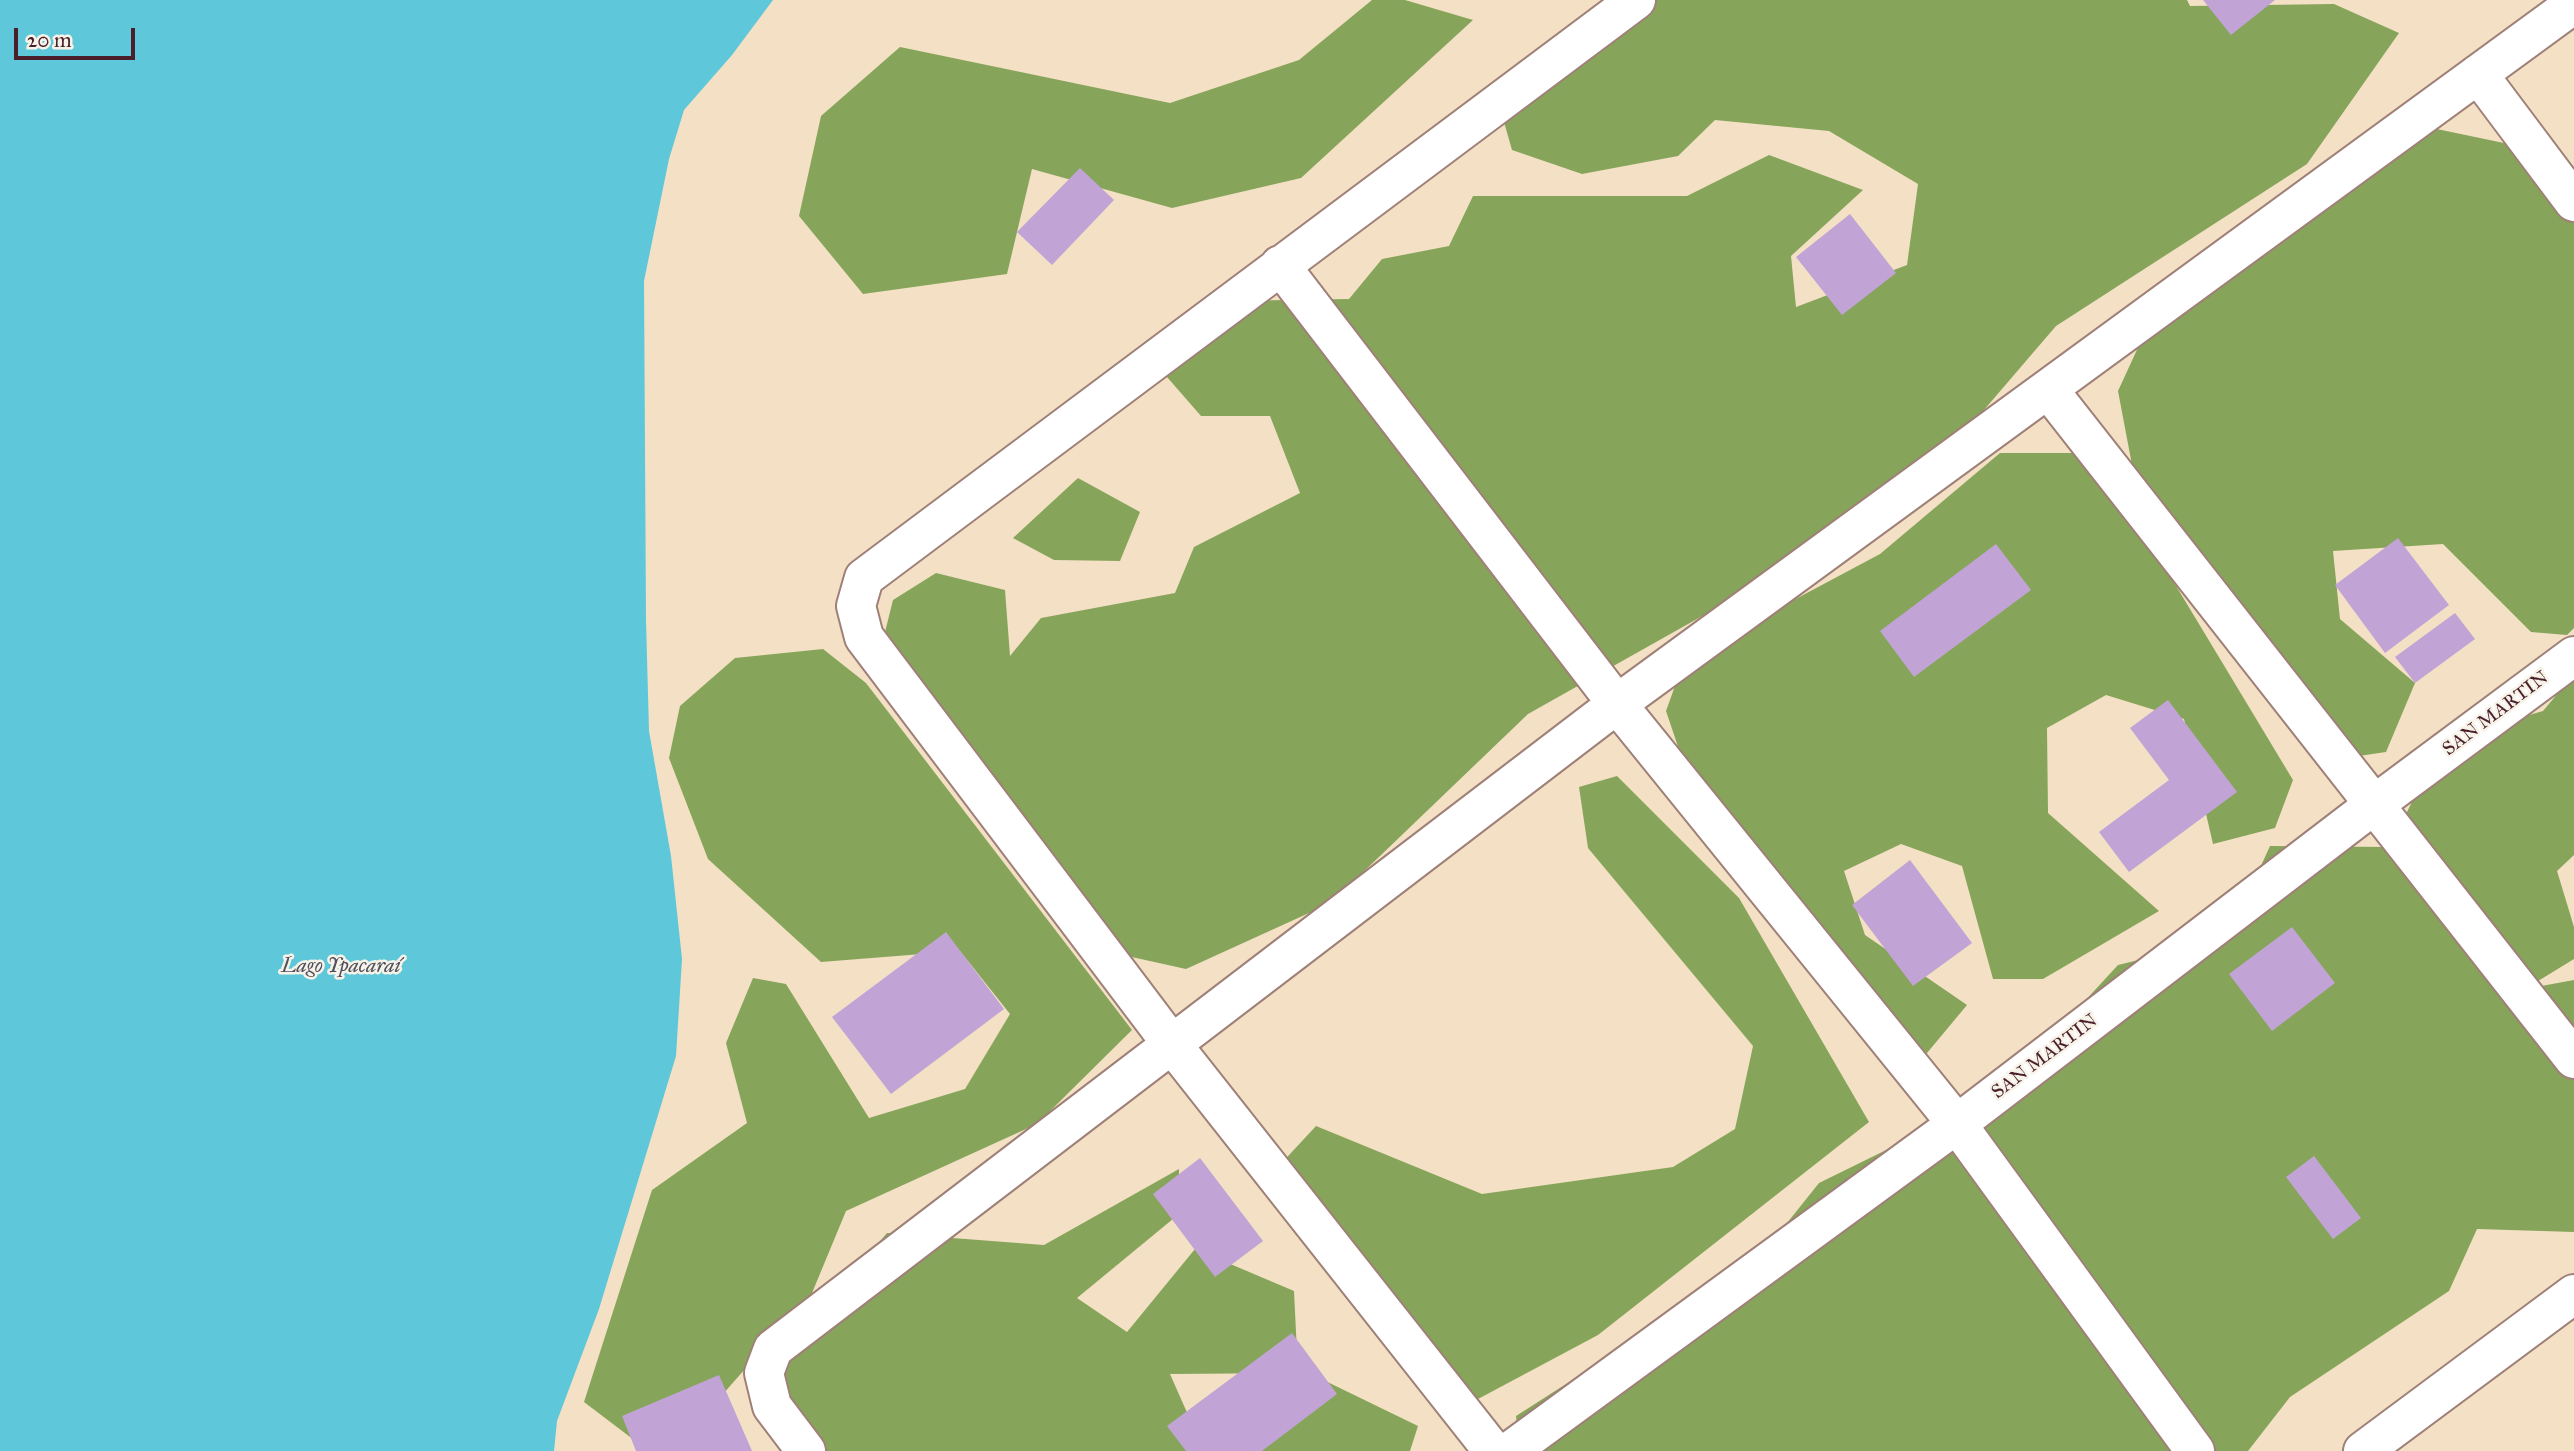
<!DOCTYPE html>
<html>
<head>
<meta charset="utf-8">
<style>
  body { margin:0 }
  #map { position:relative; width:2574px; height:1451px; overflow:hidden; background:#f4e0c5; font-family:"IM FELL Great Primer",serif }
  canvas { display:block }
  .scale { position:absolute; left:14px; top:28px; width:121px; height:32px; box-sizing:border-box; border:4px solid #4a1f2b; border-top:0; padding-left:9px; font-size:21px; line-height:24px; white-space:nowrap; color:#4a1f2b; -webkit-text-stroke:5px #f7f3e8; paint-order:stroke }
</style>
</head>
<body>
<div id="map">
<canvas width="2574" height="1451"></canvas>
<div class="scale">20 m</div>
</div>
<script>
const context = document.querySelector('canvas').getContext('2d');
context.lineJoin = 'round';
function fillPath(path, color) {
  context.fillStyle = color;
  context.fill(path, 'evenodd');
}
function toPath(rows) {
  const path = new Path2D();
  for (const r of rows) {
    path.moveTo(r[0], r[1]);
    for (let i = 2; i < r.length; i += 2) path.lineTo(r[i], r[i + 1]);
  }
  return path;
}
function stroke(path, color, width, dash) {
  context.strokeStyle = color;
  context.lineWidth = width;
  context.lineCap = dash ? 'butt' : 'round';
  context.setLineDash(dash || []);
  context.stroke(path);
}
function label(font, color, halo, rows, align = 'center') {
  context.font = font + ' "IM FELL Great Primer",serif';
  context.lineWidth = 5;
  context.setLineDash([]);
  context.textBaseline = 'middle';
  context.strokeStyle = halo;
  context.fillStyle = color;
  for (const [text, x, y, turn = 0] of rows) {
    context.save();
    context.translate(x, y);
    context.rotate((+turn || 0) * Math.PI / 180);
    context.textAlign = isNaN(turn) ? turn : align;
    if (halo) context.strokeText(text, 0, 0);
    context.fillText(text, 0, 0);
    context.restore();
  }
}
fillPath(toPath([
  [1372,0,1405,0,1473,20,1301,178,1172,208,1032,169,1007,274,863,294,799,216,821,116,900,47,1170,103,1299,60],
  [1616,0,2187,0,2190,6,2334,4,2399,33,2307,164,2056,326,1905,502,1528,714,1331,903,1186,969,1100,950,877,664,893,600,936,573,1005,590,1010,656,1041,618,1175,593,1194,547,1300,493,1270,416,1201,416,1167,377,1173,325,1225,301,1349,299,1382,259,1449,246,1473,196,1687,196,1769,155,1863,190,1791,256,1796,307,1907,265,1918,184,1829,131,1715,120,1678,156,1582,174,1512,150,1498,101],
  [2432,128,2523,147,2574,211,2574,628,2567,635,2531,632,2443,544,2333,551,2340,619,2415,683,2386,752,2318,762,2136,486,2118,391,2141,341],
  [2000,453,2096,453,2293,780,2275,828,2213,844,2184,719,2106,695,2047,728,2048,813,2159,911,2043,979,1993,979,1962,866,1901,844,1844,871,1865,935,1967,1005,1922,1059,1870,1049,1698,806,1666,711,1685,658,1880,554],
  [1078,478,1140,512,1120,561,1054,560,1013,538],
  [823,649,866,683,1132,1030,1037,1124,846,1211,812,1293,686,1436,638,1443,584,1402,652,1190,747,1123,726,1043,753,978,786,984,869,1118,965,1089,1010,1014,960,951,821,962,708,859,669,758,680,706,735,658],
  [2574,674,2574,855,2557,871,2574,927,2574,959,2525,989,2574,980,2574,1232,2477,1229,2449,1291,2290,1397,2248,1451,1520,1451,1516,1416,1755,1263,1819,1183,1998,1095,2118,965,2228,938,2270,846,2390,847,2442,740,2543,711],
  [1617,776,1739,898,1869,1122,1598,1335,1463,1407,1382,1343,1277,1168,1316,1126,1482,1194,1673,1167,1735,1129,1753,1046,1588,848,1579,787],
  [1179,1169,1179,1214,1077,1298,1127,1332,1195,1249,1294,1291,1298,1373,1170,1374,1204,1451,780,1451,771,1438,770,1371,887,1233,1044,1245],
  [1311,1374,1418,1426,1410,1451,1253,1451]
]), '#86a55a');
fillPath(toPath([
  [0,0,773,0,732,55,684,110,669,159,644,281,646,620,649,731,671,856,682,959,676,1056,599,1309,557,1421,554,1451,0,1451]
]), '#5ec7d9');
fillPath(toPath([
  [2203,0,2275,0,2231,35],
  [1080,168,1114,200,1052,265,1017,232],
  [1850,214,1896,273,1842,315,1796,257],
  [2398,538,2449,605,2385,653,2335,585],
  [1996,544,2031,590,1914,677,1880,631],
  [2455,613,2475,639,2415,683,2395,657],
  [2168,700,2237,792,2129,872,2099,832,2169,780,2130,728],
  [1910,860,1972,943,1913,986,1852,905],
  [2292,927,2335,983,2272,1031,2229,974],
  [946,932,1004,1009,891,1094,832,1017],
  [2314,1156,2361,1218,2333,1239,2286,1177],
  [1200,1158,1263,1241,1215,1277,1153,1194],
  [1292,1333,1337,1394,1262,1451,1186,1451,1167,1426],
  [719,1375,752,1451,636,1451,622,1416]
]), '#c2a3d5');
const minor = toPath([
  [2478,74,2574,202],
  [1280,265,1617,704,1957,1124,2195,1451],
  [2048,389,2574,1059],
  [806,1451,772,1406,764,1373,773,1349,1617,704,2574,4],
  [1493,1451,1171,1043,864,637,856,606,864,578,1636,0],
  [1510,1451,1957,1124,2375,804,2574,656],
  [2363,1451,2574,1294]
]);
stroke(minor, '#9f8078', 42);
stroke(minor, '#fff', 38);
label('19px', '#4a1f2b', '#f7f3e8', [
  ["SAN MARTIN",2496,714,-37],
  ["SAN MARTIN",2045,1057,-37]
]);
label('italic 21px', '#50515f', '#f7f3e8', [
  ["Lago Ypacaraí",341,967]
]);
</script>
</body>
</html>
